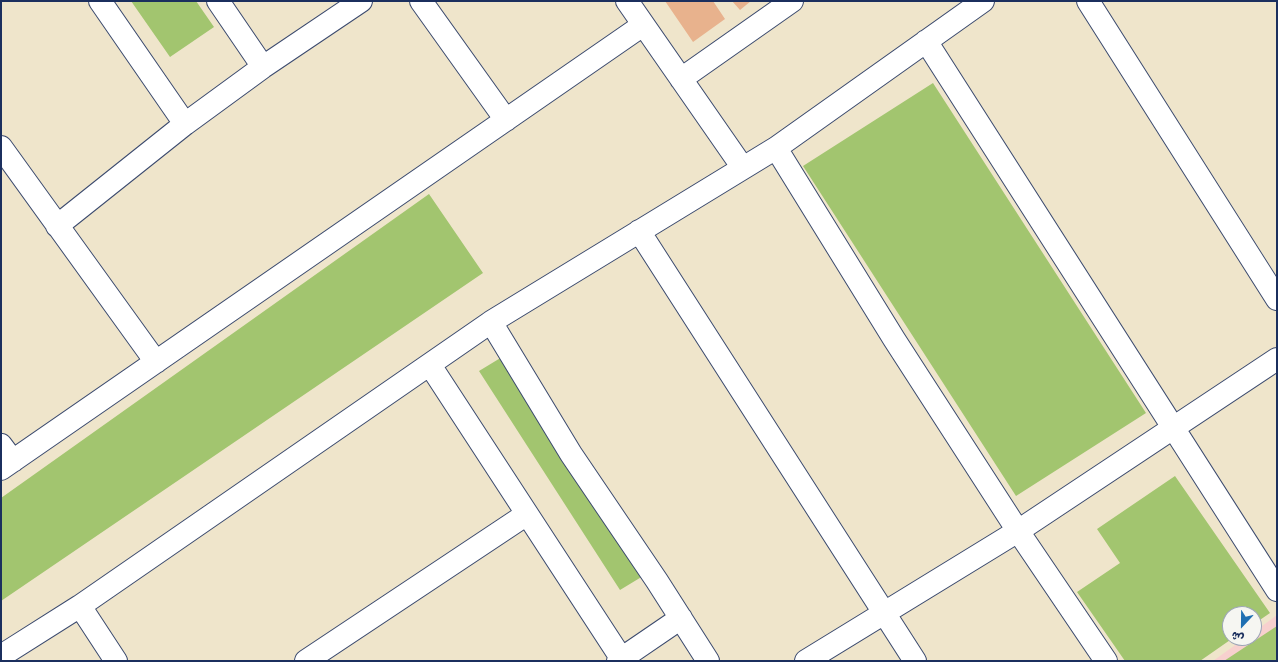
<!DOCTYPE html>
<html>
<head>
<meta charset="utf-8">
<style>
  body { margin:0 }
  #map { position:relative; width:1278px; height:662px; overflow:hidden; background:#efe5cb; font-family:"Shantell Sans","Playpen Sans Arabic",sans-serif }
  canvas { display:block }
  .frame { position:absolute; inset:0; border:2px solid #1b2f5e; pointer-events:none }
  .north { position:absolute; left:1222px; top:606px; width:40px; height:40px; box-sizing:border-box; background:#f6f6f2; border:1px solid #9ea6b7; border-radius:50%; rotate:202deg; font-size:11px; font-weight:700; line-height:16px; text-align:center; color:#1b2f5e }
  .north::after { content:''; display:block; margin:auto; width:14px; height:18px; background:#1f6fb2; clip-path:polygon(50% 0,100% 100%,50% 72%,0 100%) }
</style>
</head>
<body>
<div id="map">
<canvas width="1278" height="662"></canvas>
<div class="frame"></div>
<div class="north">ش</div>
</div>
<script>
const context = document.querySelector('canvas').getContext('2d');
context.lineJoin = 'round';
function fillPath(path, color) {
  context.fillStyle = color;
  context.fill(path, 'evenodd');
}
function toPath(rows) {
  const path = new Path2D();
  for (const r of rows) {
    path.moveTo(r[0], r[1]);
    for (let i = 2; i < r.length; i += 2) path.lineTo(r[i], r[i + 1]);
  }
  return path;
}
function stroke(path, color, width, dash) {
  context.strokeStyle = color;
  context.lineWidth = width;
  context.lineCap = dash ? 'butt' : 'round';
  context.setLineDash(dash || []);
  context.stroke(path);
}
fillPath(toPath([
  [1277,615,1277,661,1213,661,1245,638,1254,638,1254,632]
]), '#f7d0ce');
fillPath(toPath([
  [131,1,196,1,214,27,170,57],
  [933,83,1146,413,1016,496,803,166],
  [429,194,483,273,1,601,1,498],
  [507,354,648,573,620,590,479,371],
  [1175,476,1270,613,1254,624,1254,614,1230,614,1230,638,1233,638,1200,661,1125,661,1077,592,1120,563,1097,529],
  [1277,626,1277,661,1224,661]
]), '#a2c56f');
fillPath(toPath([
  [665,1,713,1,725,19,693,42],
  [732,1,751,1,740,10]
]), '#e8b28d');
const minor = toPath([
  [100,1,185,124],
  [218,1,263,67],
  [421,1,506,120],
  [627,1,743,168],
  [1088,1,1277,299],
  [926,41,1277,590],
  [681,79,792,1],
  [1,147,156,362],
  [776,148,894,339,1018,531,1106,661],
  [57,226,185,124,263,67,361,1],
  [639,231,915,661],
  [491,322,571,454,657,581,708,661],
  [430,365,623,661],
  [1,445,13,461],
  [1,469,643,25],
  [80,606,116,661],
  [1,656,80,606,491,322,776,148,983,1],
  [306,661,527,514],
  [618,661,681,618],
  [806,661,1018,531,1277,359]
]);
stroke(minor, '#3b4a6e', 24);
stroke(minor, '#fff', 22);
</script>
</body>
</html>
